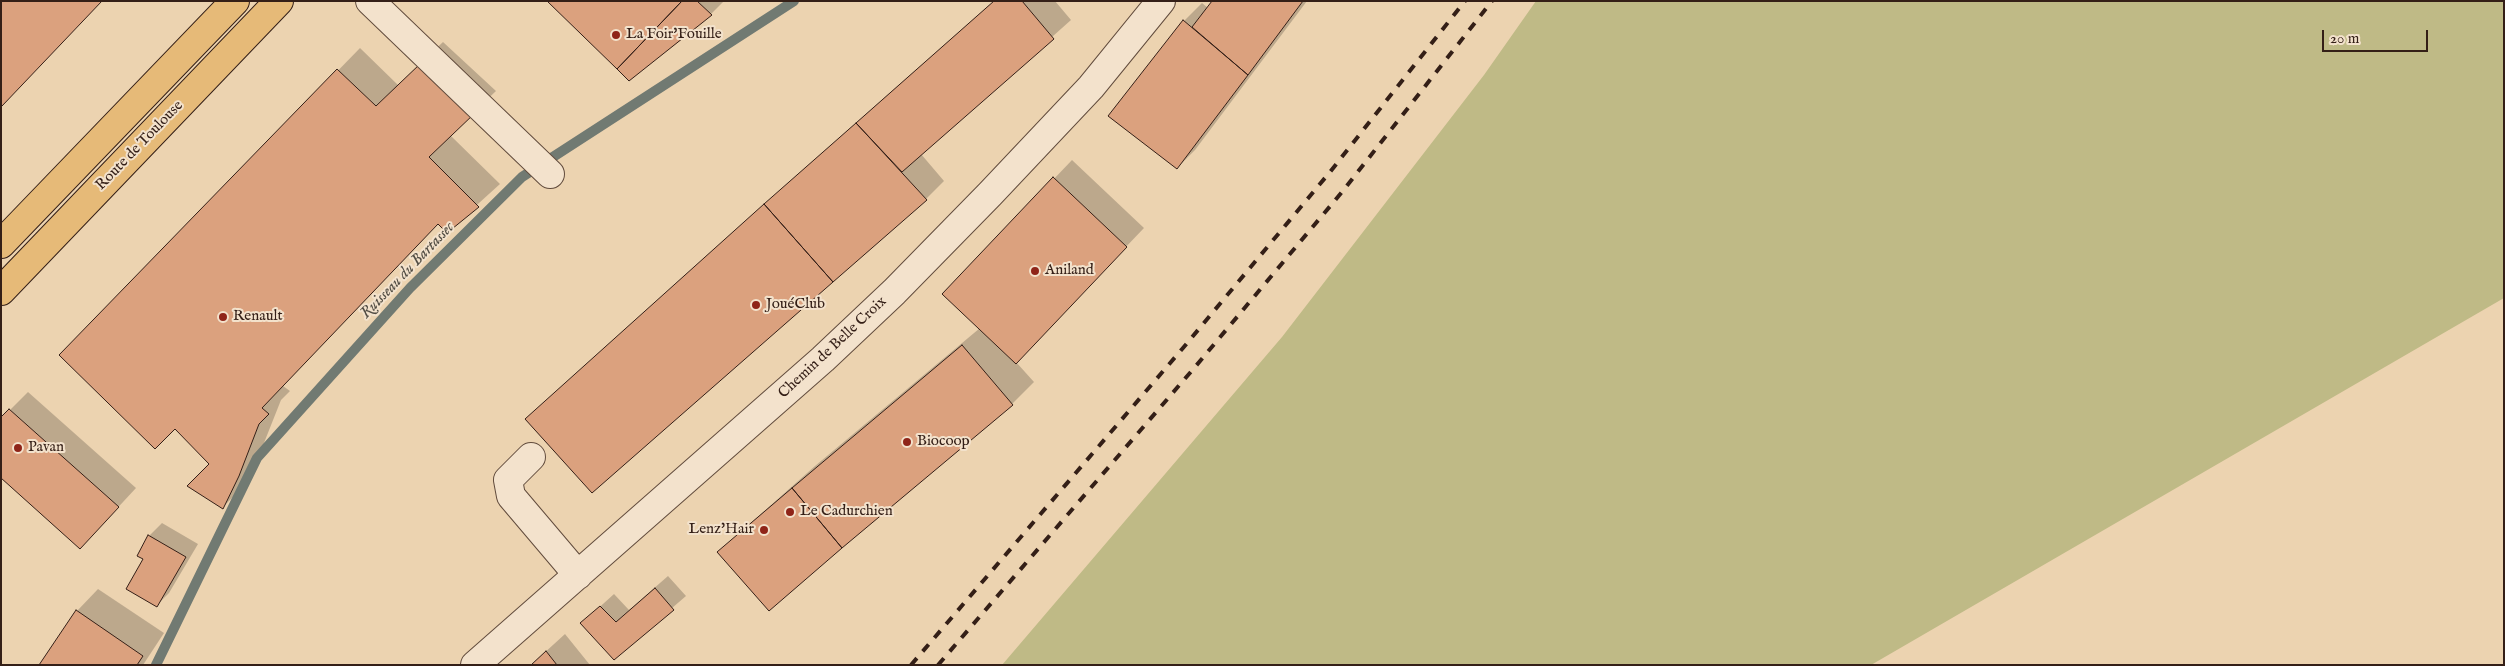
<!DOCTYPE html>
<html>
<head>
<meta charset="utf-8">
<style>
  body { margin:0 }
  #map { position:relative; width:2505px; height:666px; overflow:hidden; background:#ecd3b0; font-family:"IM FELL English",serif }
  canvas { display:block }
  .frame { position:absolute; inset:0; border:2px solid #341f17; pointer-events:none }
  .scale { position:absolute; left:2322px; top:30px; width:106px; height:22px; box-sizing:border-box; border:2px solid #341f17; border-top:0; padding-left:6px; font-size:15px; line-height:18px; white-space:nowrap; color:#341f17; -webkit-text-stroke:4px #f3e2cc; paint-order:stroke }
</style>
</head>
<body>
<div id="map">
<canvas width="2505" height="666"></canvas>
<div class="frame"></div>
<div class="scale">20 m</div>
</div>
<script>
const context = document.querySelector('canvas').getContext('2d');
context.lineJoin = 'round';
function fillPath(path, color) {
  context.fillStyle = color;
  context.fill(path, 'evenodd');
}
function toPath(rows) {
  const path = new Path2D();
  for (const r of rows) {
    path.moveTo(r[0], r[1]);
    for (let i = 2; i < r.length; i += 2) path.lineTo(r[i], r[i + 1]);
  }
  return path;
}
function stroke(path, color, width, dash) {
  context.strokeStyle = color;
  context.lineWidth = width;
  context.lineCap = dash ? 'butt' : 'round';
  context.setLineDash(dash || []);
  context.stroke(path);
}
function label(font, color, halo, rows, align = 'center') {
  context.font = font + ' "IM FELL English",serif';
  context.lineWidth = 4;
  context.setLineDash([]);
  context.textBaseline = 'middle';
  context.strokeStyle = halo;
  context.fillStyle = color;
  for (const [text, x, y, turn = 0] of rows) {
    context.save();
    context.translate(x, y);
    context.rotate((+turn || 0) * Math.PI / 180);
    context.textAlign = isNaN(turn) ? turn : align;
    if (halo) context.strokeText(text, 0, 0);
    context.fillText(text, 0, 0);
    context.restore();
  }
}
fillPath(toPath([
  [1536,1,2504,1,2504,298,1871,665,1002,665,1282,337,1484,75]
]), '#bfba86');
fillPath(toPath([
  [549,1,724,1,711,14],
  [994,1,1055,1,1071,20,921,154,944,181,926,199,592,492,527,419,787,184],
  [1213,1,1307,1,1195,150,1177,168,1110,116,1184,21,1202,3,1208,8],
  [443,42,496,91,450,135,500,184,447,232,438,223,283,386,290,391,281,400,260,453,244,486,223,507,211,464,175,427,61,355,360,48,398,85],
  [1072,160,1144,228,1016,362,1034,382,1012,404,718,552,815,466,980,328,944,294],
  [28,392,136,488,98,529,1,419],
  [162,523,198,544,169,593,156,606,145,559,149,536],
  [668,576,686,596,614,658,582,623,614,594,629,610],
  [98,589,164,633,143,665,40,665,77,611],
  [565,634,590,665,531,665]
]), '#0003');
stroke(toPath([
  [156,665,257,458,410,288,522,177,794,1]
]), '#717a72', 10);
const building = toPath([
  [1,1,102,1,2,106,1,104,1,1],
  [547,1,682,1,617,69,547,1],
  [682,1,697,1,712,15,629,81,617,69,682,1],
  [994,1,1022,1,1054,39,902,172,856,123,994,1],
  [1212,1,1303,1,1248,75,1192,27,1212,1],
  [1183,20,1248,75,1177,169,1108,116,1183,20],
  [421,63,475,113,429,157,479,207,447,233,438,224,262,408,269,414,259,424,239,476,223,509,187,486,209,464,175,429,155,449,59,355,337,69,376,106,421,63],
  [856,123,927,200,833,282,764,204,856,123],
  [1053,177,1127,247,1016,364,942,294,1053,177],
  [764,204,833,282,592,493,525,419,764,204],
  [962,345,1013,405,842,548,792,488,962,345],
  [9,409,119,507,80,549,1,478,1,417,9,409],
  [792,488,842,548,769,611,717,552,792,488],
  [148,535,186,557,157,607,126,589,143,559,137,556,148,535],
  [655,588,674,610,614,660,580,623,600,606,616,622,655,588],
  [76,610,143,656,137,665,39,665,76,610],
  [546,651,557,665,531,665,546,651]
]);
fillPath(building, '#dba17e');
stroke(building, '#341f17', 1);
const minor = toPath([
  [370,1,550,174],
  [531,457,508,480,511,496,578,575],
  [475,665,823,359,894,292,990,194,1091,87,1161,1]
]);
const major = toPath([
  [1,244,235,1],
  [1,291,279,1]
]);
stroke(minor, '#624c3d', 30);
stroke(major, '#341f17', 30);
stroke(minor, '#f3e2cc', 28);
stroke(major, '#e6ba78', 28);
stroke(toPath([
  [911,665,1183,348,1330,172,1465,1],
  [938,665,1195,367,1342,192,1492,1]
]), '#341f17', 4, [9, 9]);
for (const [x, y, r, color] of [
  [616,35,5,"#8f2418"],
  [1035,271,5,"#8f2418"],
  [756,305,5,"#8f2418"],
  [223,317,5,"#8f2418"],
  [907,442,5,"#8f2418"],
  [18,448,5,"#8f2418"],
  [790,512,5,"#8f2418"],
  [764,530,5,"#8f2418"]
]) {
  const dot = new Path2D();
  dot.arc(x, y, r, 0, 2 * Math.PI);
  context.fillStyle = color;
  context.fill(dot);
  stroke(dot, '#f3e2cc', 2);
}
label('15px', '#341f17', '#f3e2cc', [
  ["La Foir'Fouille",626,35],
  ["Aniland",1045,271],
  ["JouéClub",766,305],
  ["Renault",233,317],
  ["Biocoop",917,442],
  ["Pavan",28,448],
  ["Le Cadurchien",800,512],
  ["Lenz'Hair",754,530,"right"]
], 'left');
label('15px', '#341f17', '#f3e2cc', [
  ["Route de Toulouse",140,146,-46],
  ["Chemin de Belle Croix",833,348,-43]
]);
label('italic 16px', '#524d44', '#f3e2cc', [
  ["Ruisseau du Bartassec",408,271,-46]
]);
</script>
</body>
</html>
